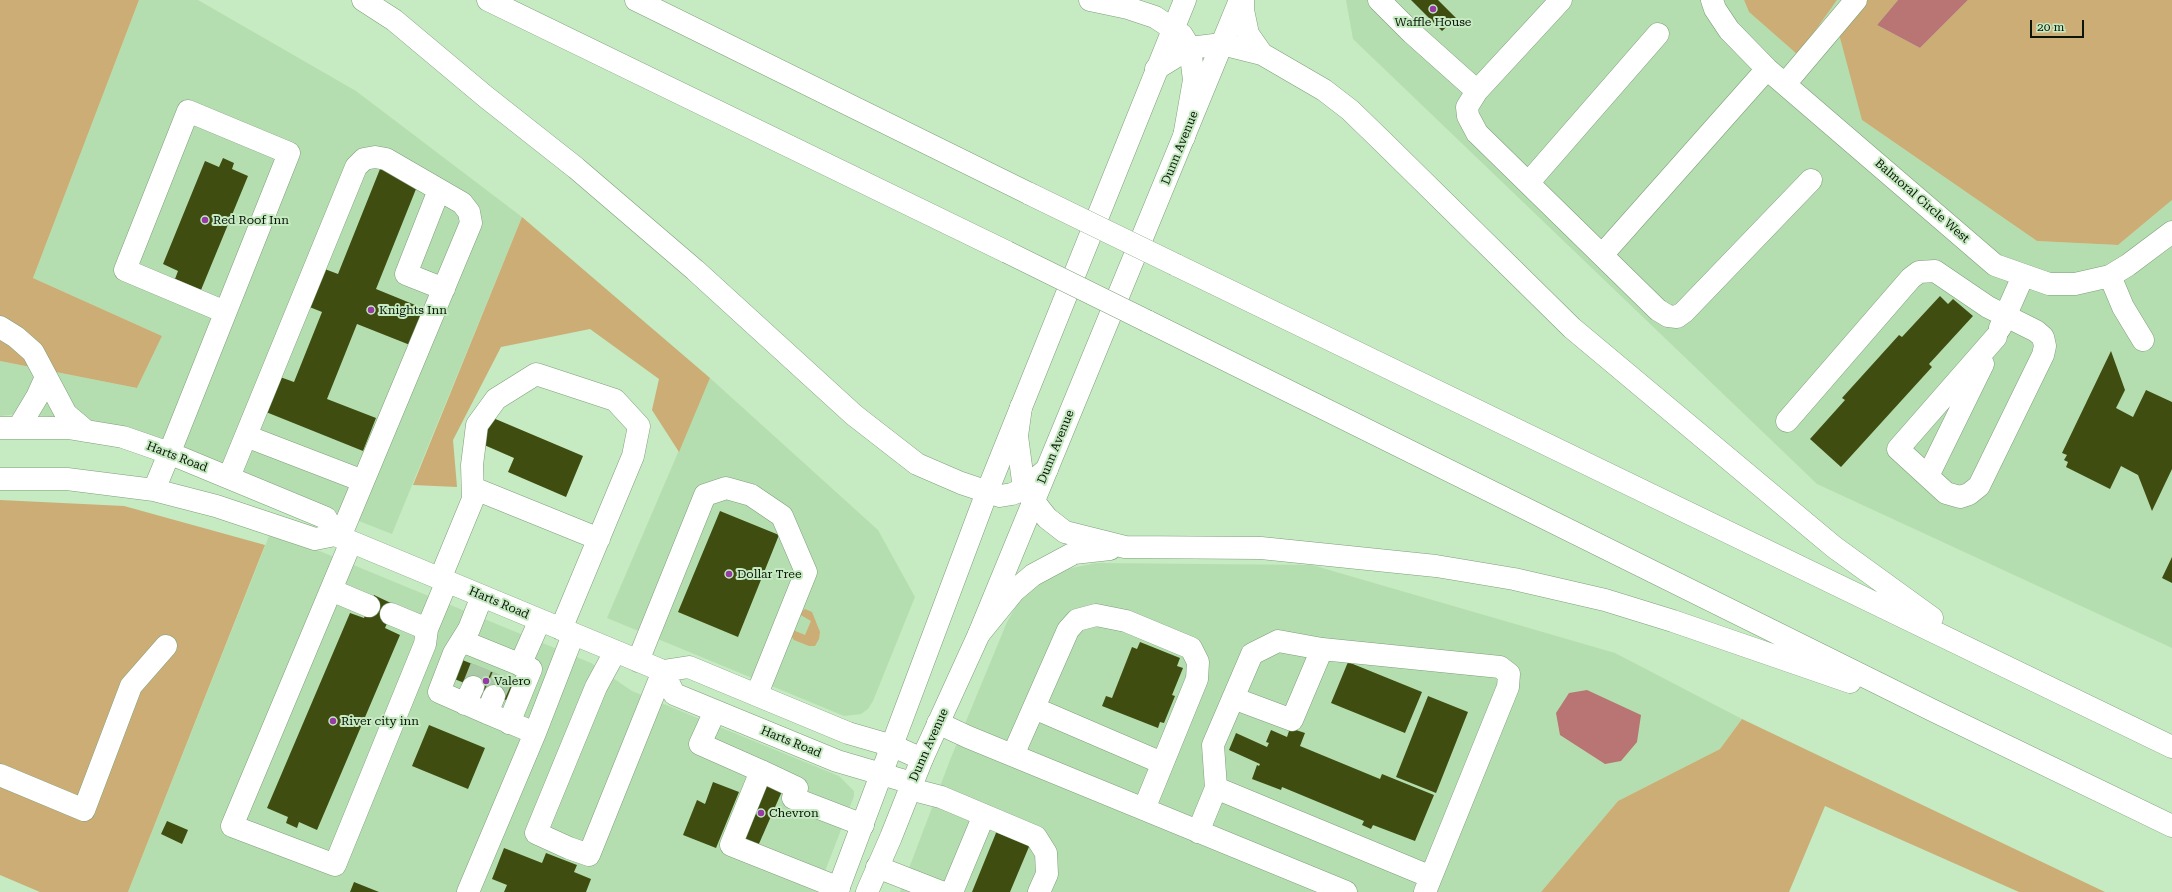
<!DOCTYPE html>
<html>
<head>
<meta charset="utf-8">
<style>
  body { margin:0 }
  #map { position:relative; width:2172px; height:892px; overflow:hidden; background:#c6eac1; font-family:"Roboto Serif",serif }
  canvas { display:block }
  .scale { position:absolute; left:2030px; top:20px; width:54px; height:18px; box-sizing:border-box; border:2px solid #0a1608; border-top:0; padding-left:5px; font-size:12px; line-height:14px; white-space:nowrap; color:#0a1608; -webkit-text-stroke:3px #c6eac1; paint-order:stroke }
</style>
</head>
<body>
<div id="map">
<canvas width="2172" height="892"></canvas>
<div class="scale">20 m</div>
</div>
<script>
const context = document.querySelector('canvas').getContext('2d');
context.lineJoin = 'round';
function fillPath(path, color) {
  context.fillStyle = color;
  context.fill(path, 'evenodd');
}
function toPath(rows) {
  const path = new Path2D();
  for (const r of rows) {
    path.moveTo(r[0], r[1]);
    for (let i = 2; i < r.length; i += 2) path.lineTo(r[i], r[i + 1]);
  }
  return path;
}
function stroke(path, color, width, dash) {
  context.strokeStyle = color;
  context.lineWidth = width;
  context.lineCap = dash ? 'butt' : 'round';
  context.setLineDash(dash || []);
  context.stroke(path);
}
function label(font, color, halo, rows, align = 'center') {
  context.font = font + ' "Roboto Serif",serif';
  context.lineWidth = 4;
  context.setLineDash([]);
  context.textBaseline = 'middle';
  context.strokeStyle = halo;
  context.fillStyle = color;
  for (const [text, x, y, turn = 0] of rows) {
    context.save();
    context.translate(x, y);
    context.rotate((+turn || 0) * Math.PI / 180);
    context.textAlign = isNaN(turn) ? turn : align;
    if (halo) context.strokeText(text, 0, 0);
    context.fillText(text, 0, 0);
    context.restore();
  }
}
fillPath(toPath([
  [139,0,198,0,356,91,522,217,392,534,135,433,59,417,17,414,0,416,0,361,137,388,162,336,33,278],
  [1346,0,1744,0,1749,12,1798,55,1837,0,1865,0,1862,120,2037,241,2118,245,2172,200,2172,648,1817,484,1353,39],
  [710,378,878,530,915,597,873,701,868,709,861,714,844,716,607,618],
  [271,531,591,663,632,691,839,776,854,791,854,796,817,892,128,892],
  [1096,563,1312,565,1615,653,1742,719,1720,749,1618,801,1541,892,900,892,950,760,1007,622,1019,601,1035,586,1062,570]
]), '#b5deb0');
fillPath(toPath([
  [0,0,139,0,33,278,162,336,137,388,0,361],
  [1744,0,1837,0,1798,55,1749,12],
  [1865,0,1898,0,1877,25,1920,48,1968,0,2172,0,2172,200,2118,245,2037,241,1862,120,1839,34],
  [522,217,710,378,679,452,652,410,659,379,590,329,501,347,453,440,457,487,413,485],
  [0,500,124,506,265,545,128,892,40,892,0,875],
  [805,609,812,612,820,632,819,639,815,646,809,646,794,640,791,636,793,630,805,635,811,621,799,614],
  [1742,719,2105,892,2019,892,1825,806,1789,892,1541,892,1618,801,1720,749]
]), '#cbad75');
fillPath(toPath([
  [1898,0,1968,0,1920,48,1877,25],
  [1587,690,1641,715,1637,742,1621,761,1605,764,1560,735,1556,713,1569,693]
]), '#b87573');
fillPath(toPath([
  [1411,0,1438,0,1456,18,1442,31],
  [223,158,234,163,232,169,248,176,201,290,175,279,178,271,163,264,205,161,219,167],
  [380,169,418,184,376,289,425,309,410,345,357,324,327,399,376,418,363,451,266,412,280,377,294,382,322,312,307,306,322,268,338,274],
  [1940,296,1948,304,1953,299,1973,316,1929,364,1932,367,1841,467,1810,439,1845,400,1842,398,1899,335,1902,337],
  [2111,351,2125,390,2116,408,2133,417,2146,390,2172,402,2172,469,2152,511,2138,475,2121,466,2110,489,2066,467,2068,462,2064,460,2067,455,2062,453],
  [486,415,583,456,566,497,508,472,514,458,475,441],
  [720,511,779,535,738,637,678,612],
  [2172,557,2172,583,2162,578],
  [374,595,395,605,385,628,400,635,317,830,299,822,297,828,286,823,288,817,267,808,350,613,364,618],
  [1140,642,1180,658,1177,666,1183,668,1172,695,1175,696,1164,723,1160,722,1158,728,1102,706,1106,696,1112,698,1132,647,1137,649],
  [460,659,519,683,511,702,452,678],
  [1348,662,1422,692,1405,733,1331,703],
  [1428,696,1468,712,1436,793,1396,777],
  [429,725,485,748,468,789,412,766],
  [1290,728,1305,733,1300,746,1380,779,1382,774,1434,795,1415,841,1373,825,1371,829,1362,825,1364,821,1282,787,1281,790,1252,779,1257,765,1259,766,1260,764,1229,750,1236,733,1267,747,1269,743,1266,742,1271,730,1287,737],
  [763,780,783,789,758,846,740,838],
  [713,782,739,792,716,848,683,835,697,800,705,804],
  [167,821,188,830,182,844,161,834],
  [998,828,1031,842,1010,892,972,892],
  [504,848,542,863,546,853,577,865,574,872,591,879,586,892,504,892,507,885,492,879],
  [354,882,379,892,350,892]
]), '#3f4d10');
stroke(toPath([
  [473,687,481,667],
  [494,696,503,676]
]), '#aacaa5', 22, [22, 11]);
const minor = toPath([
  [1379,0,1412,33,1477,91,1467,107,1468,116,1477,133,1658,310,1668,316,1677,317,1684,312,1811,180],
  [1712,0,1715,9,1729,30,1767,69,1995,265,2049,284,2075,284,2110,276,2128,265,2172,232],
  [1785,84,1856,0],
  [1477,91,1561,0],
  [1529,182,1658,34],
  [439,190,406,274,444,289],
  [1602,255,1767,69],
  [2110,276,2123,307,2143,340],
  [0,327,16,337,33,352,66,414,86,431],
  [2000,328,2023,276],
  [1787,421,1911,278,1919,272,1935,271,1988,307,2036,331,2043,337,2045,346,2043,355,1979,486,1969,494,1960,497,1946,493,1898,449,1996,337],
  [19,427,37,397,46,377],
  [0,428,68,428,123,437,169,453,326,518,335,535],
  [246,436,363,481],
  [1928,476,1983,364],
  [229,477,356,167,364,159,375,157,386,159,462,203,469,212,471,223,340,537],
  [0,479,67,479,154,490,216,506,315,539,335,535,663,671,689,667,848,733,893,746,922,759],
  [473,488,599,539],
  [154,490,173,444,289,153,188,111,125,270,225,312],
  [351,542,232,826,335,865,425,644,427,629,447,581],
  [440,579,473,499,472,465,477,425,496,399,536,374,615,400,639,426,633,456,561,629],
  [331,590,369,606],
  [482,596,469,629,454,653,439,692,487,713,535,733,573,635],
  [391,614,427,629],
  [462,641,531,669,509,723],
  [615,652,596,687,536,833,569,848,589,855,663,671],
  [638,661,705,495,726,488,751,495,782,516,806,572,757,694],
  [520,665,540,620],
  [663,671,674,694,837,761,912,783],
  [1233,698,1292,720,1322,649],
  [465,704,473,687],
  [1034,708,1162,763],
  [715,711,700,744,761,771,731,845,839,888],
  [487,713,494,696],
  [938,723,968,737,1346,892],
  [1013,755,1068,630,1077,620,1096,615,1126,621,1191,648,1198,662,1197,679,1144,809],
  [761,771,797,788,793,798,863,825],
  [0,775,84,810,131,686,166,646],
  [1216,788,1431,877],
  [910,789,941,797,1036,837,1046,853,1047,874,1039,892],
  [1198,832,1216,788,1213,745,1252,654,1278,641,1322,649,1500,667,1509,674,1508,687,1425,892],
  [877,867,941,892],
  [468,892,535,733],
  [952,892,984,815]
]);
const major = toPath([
  [837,892,987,492,1185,0],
  [867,892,891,837,922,759,979,634,1240,0]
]);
const highway = toPath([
  [363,0,394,20,486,97,576,168,695,270,854,415,917,464,961,483,1000,496,1012,494,1024,489,1047,469],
  [488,0,1007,252],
  [636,0,1030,194],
  [1090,0,1128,8,1155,17,1182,35,1190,48,1194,80,1184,137],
  [1243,0,1243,10,1248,34,1262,54],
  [1156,69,1190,48,1222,44,1262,54,1324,90,1350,110,1382,141,1572,328,1834,547,1932,618],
  [1176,265,2172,747],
  [1147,321,1934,711,2172,826],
  [1021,407,1017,436,1024,489,1047,518,1065,532,1125,547,1261,548,1436,566,1514,579,1605,600,1673,621,1850,682],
  [979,634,1014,591,1033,575,1074,553,1110,549]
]);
stroke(minor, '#7e9f79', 23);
stroke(major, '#7e9f79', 23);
stroke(highway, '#7e9f79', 23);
stroke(minor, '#fff', 22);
stroke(major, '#fff', 22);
stroke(highway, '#fff', 22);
const highwayBridge = toPath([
  [1030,194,1176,265],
  [1007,252,1147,321]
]);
stroke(highwayBridge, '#7e9f79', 23, []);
stroke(highwayBridge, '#fff', 22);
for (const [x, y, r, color] of [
  [1433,9,4,"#963aa5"],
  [205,220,4,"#963aa5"],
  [371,310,4,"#963aa5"],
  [729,574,4,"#963aa5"],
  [486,681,4,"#963aa5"],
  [333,721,4,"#963aa5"],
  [761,813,4,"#963aa5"]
]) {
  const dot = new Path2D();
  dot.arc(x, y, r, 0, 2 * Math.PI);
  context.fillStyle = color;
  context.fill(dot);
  stroke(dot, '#c6eac1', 1.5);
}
label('12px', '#0a1608', '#c6eac1', [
  ["Waffle House",1433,22,"center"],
  ["Red Roof Inn",213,220],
  ["Knights Inn",379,310],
  ["Dollar Tree",737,574],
  ["Valero",494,681],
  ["River city inn",341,721],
  ["Chevron",769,813]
], 'left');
label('12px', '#0a1608', '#c6eac1', [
  ["Dunn Avenue",1180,148,-68],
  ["Balmoral Circle West",1922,201,41],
  ["Dunn Avenue",1056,447,-68],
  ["Harts Road",177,457,21],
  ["Harts Road",499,603,23],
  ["Harts Road",791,742,22],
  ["Dunn Avenue",929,745,-66]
]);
</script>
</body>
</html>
